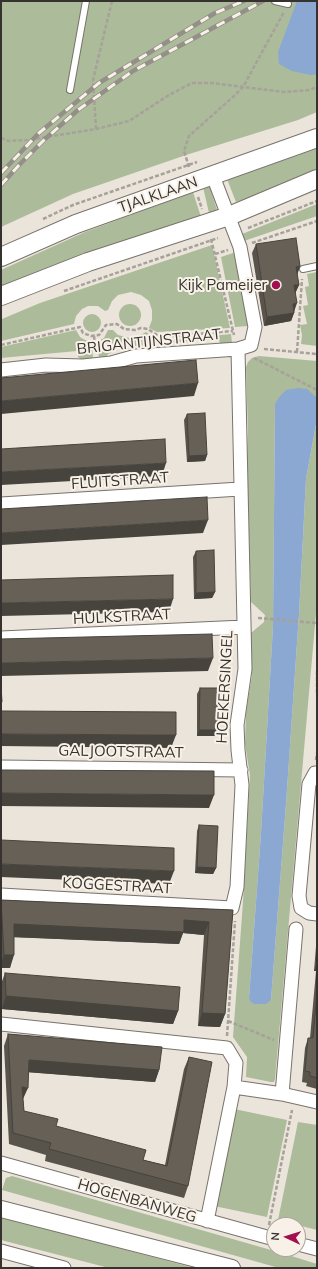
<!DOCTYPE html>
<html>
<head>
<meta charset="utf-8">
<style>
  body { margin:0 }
  #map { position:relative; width:318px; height:1269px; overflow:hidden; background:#ebe4da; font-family:Mulish,sans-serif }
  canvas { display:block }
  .frame { position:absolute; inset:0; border:2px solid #35322f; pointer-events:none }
  .north { position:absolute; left:266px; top:1217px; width:40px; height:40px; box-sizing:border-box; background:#f8f1e7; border:1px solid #aaa59d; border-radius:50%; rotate:274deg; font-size:11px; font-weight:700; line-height:16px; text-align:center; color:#35322f }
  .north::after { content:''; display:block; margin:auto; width:14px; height:18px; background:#a31051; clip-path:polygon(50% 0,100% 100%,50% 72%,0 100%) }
</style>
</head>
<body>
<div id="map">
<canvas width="318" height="1269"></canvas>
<div class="frame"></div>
<div class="north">N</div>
</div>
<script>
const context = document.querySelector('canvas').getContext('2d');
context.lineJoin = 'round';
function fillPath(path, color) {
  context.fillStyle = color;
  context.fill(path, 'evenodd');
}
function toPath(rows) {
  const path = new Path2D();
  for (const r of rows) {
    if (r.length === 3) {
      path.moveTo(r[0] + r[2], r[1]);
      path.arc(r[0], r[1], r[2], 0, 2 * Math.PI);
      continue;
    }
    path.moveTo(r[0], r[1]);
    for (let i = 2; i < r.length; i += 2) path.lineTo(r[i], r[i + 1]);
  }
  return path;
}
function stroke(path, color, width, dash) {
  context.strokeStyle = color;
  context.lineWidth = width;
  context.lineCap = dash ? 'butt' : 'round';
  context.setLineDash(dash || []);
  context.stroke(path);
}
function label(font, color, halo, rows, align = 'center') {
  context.font = font + ' Mulish,sans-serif';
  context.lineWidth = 4;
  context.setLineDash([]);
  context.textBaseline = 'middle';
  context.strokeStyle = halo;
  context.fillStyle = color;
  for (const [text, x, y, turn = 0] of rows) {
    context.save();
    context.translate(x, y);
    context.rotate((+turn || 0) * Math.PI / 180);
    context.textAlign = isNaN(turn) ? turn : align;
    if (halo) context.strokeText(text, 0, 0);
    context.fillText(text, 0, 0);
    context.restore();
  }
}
fillPath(toPath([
  [1,1,317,1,317,112,298,120,186,155,73,194,1,227],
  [317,147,317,173,302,180,236,202,227,179],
  [209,185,217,210,209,213,203,187],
  [193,192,201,217,1,288,1,270,85,232],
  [317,204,317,216,244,241,242,234],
  [212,245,230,328,157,332,149,328,152,320,152,310,149,301,141,295,131,292,118,295,112,301,108,310,105,311,98,306,88,306,82,309,76,316,74,324,1,341,1,319,2,319,40,303],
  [236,252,248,326,235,327,221,257],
  [317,272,317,346,301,344,302,335,300,325,307,324,303,306,308,305,305,287,309,286,307,274],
  [130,315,11],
  [92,323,9],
  [76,330,80,337,85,340,92,342,93,361,84,362,78,357,77,351,1,358,1,347],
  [108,330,113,330,118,335,129,338,137,337,146,332,157,340,162,341,231,334,232,343,220,344,219,339,111,348,111,353,108,354,104,360,99,360,98,341,104,338],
  [259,356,317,361,317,403,316,397,275,404,273,626,261,833,249,998,271,1000,286,804,299,614,306,479,317,419,317,602,275,1079,274,1082,271,1082,246,1077,247,1057,233,1037,243,902,250,775,245,744,246,712,252,675,251,633,264,622,265,615,251,602,247,466,248,432,246,367,248,362,252,358],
  [234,1109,287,1120,267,1217,214,1206],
  [298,1122,317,1125,317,1230,278,1220],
  [12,1176,285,1254,317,1264,317,1268,279,1268,2,1190,6,1178],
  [1,1216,89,1240,194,1268,109,1268,1,1240]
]), '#acbb9a');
fillPath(toPath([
  [297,1,317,1,317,74,311,75,292,71,279,64,278,52],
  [298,388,307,389,316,397,317,403,317,419,306,479,299,614,286,804,271,1000,266,1004,254,1004,251,1002,249,998,261,833,273,626,275,404,280,396,286,390]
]), '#8ba8d2');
const service = toPath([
  [275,1,288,4],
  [70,90,86,1],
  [303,269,317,266]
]);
const minor = toPath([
  [1,370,46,365,83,366,111,363,136,356,238,349,251,345,255,327,240,247,213,176],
  [1,504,240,489],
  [1,638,244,627],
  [1,767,241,770],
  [317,773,315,773,309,784,299,896,301,908,309,913,317,914],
  [1,895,232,908,237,887,242,785,238,750,237,725,245,669,238,349],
  [1,1024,227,1048,236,1063,234,1087,207,1221],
  [234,1087,282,1094,317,1102],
  [282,1094,296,929],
  [1,1163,274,1239],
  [298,1244,317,1249],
  [1,1251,64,1268]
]);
const tertiary = toPath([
  [1,1209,232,1268]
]);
const secondary = toPath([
  [1,257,76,224,317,138],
  [1,296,88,262,229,216,317,179]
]);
stroke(service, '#79736b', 8);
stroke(minor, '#79736b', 15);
stroke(tertiary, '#79736b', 18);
stroke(secondary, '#79736b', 20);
stroke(toPath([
  [96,129,93,80,112,1],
  [1,138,9,141,28,140,96,129,129,121,169,95,192,83,211,83,284,92,309,90,317,87],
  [189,167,184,151,189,136,234,96,243,87,284,12],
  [198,197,202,209],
  [43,219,73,205,197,162],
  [248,228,317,201],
  [211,239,234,335],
  [252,243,317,221],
  [215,254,228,250],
  [64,291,218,238],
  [94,336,96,352],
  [1,345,80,327,83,333,91,336,99,335,106,325,117,324,124,329,135,330,141,328,148,329,160,337,233,331],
  [264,349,317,354],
  [297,352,302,279],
  [254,358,317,390],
  [258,618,317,623],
  [317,671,317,694],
  [316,760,317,753],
  [228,1021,274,1040],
  [227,1036,235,921],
  [269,1225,292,1110]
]), '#a6a199', 2.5, [4, 2]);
stroke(service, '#fff', 6);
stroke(minor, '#fff', 13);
stroke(tertiary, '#fff', 16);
stroke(secondary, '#fff', 18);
const rail = toPath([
  [1,173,39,133,99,83,215,13,244,1],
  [1,185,20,164,45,139,78,110,133,71,263,1]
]);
stroke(rail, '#948f88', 4.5);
stroke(rail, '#f8f1e7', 3, [9]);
fillPath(toPath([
  [256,244,300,266,297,275,299,285,295,293,294,313,291,321,264,326,252,253],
  [187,414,207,455,205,461,187,462,184,420],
  [196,551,215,592,212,598,194,599,193,557],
  [200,688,218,730,215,736,197,736,197,694],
  [199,825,216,868,213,874,195,873,197,831],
  [1,900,233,910,225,1014,220,1027,198,1026,204,935,183,933,179,944,14,937,10,968,1,968],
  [317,934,317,1089,306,1086,307,1083,302,1082,305,1048,308,1038,310,1038,316,971,314,971],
  [5,973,178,1011,173,1024,2,1009,1,984],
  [8,1034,159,1070,155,1082,28,1072,23,1099,24,1111,56,1126,143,1160,165,1165,184,1069,189,1057,188,1186,184,1198,45,1161,46,1155,9,1144,4,1046]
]), '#58534b');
fillPath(toPath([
  [300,266,297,275,296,267],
  [294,285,299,285,295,294],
  [297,303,294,312,293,304],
  [294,313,291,321,264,326,267,317],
  [198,383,194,396,1,414,1,401],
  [207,455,205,461,187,462,189,456],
  [166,463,162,476,1,485,1,472],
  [208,520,203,533,1,545,1,533],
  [215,592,212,598,194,599,196,593],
  [173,599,169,612,1,616,1,603],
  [213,658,208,671,1,676,1,663],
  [199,730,218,730,215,736,197,736],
  [1,734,176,735,171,748,1,746],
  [1,793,214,795,209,808,1,806],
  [1,864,174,871,169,884,1,877],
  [197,867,216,868,213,874,195,873],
  [184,920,209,922,204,935,183,933,179,944,9,937,14,924],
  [4,955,14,955,10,968,1,968,1,964],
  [317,962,317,968,316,971,314,971],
  [6,996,178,1011,173,1024,2,1009],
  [202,1013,225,1014,220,1027,198,1026],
  [29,1060,159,1070,155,1082,25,1072],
  [22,1087,28,1088,23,1099]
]), '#47433d');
const building = toPath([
  [296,238,300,266,296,267,299,285,294,285,297,303,293,304,294,313,267,317,256,244,296,238],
  [196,360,198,383,1,401,1,378,196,360],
  [205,413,207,455,189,456,187,414,205,413],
  [165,439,166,463,1,472,1,449,165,439],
  [207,497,208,520,1,533,1,509,207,497],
  [214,550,215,592,196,593,196,551,214,550],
  [173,575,173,599,1,603,1,580,173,575],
  [212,634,213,658,1,663,1,639,212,634],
  [1,686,2,702,1,702,1,686],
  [200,688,218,688,218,730,199,730,200,688],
  [1,711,176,712,176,735,1,734,1,711],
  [1,770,214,771,214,795,1,793,1,770],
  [199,825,218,826,216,868,197,867,199,825],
  [1,840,174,848,174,871,1,864,1,840],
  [1,900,233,910,225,1014,202,1013,209,922,184,920,184,932,14,924,14,955,4,955,1,900],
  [5,973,180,987,178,1011,6,996,5,973],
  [317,991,317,1078,310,1076,310,1072,305,1071,308,1038,313,1038,317,991],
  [8,1034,162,1047,159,1070,29,1060,28,1088,22,1087,24,1111,58,1119,56,1126,146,1150,143,1160,167,1166,189,1057,212,1062,188,1186,49,1149,51,1143,13,1133,8,1034]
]);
fillPath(building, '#666057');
stroke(building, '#47433d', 1);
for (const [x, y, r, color] of [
  [276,285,5,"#a31051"]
]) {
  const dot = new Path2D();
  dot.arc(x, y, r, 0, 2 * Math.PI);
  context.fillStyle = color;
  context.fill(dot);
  stroke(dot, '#f8f1e7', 1.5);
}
label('15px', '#35322f', '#f8f1e7', [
  ["TJALKLAAN",158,195,-19],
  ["BRIGANTIJNSTRAAT",149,342,-6],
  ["FLUITSTRAAT",120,481,-4],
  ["HULKSTRAAT",122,617,-3],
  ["HOEKERSINGEL",225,687,-87],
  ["GALJOOTSTRAAT",121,752,1],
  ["KOGGESTRAAT",117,886,3],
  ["HOGENBANWEG",137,1201,16]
]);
label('15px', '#35322f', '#f8f1e7', [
  ["Kijk Pameijer",267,285]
], 'right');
</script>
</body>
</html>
